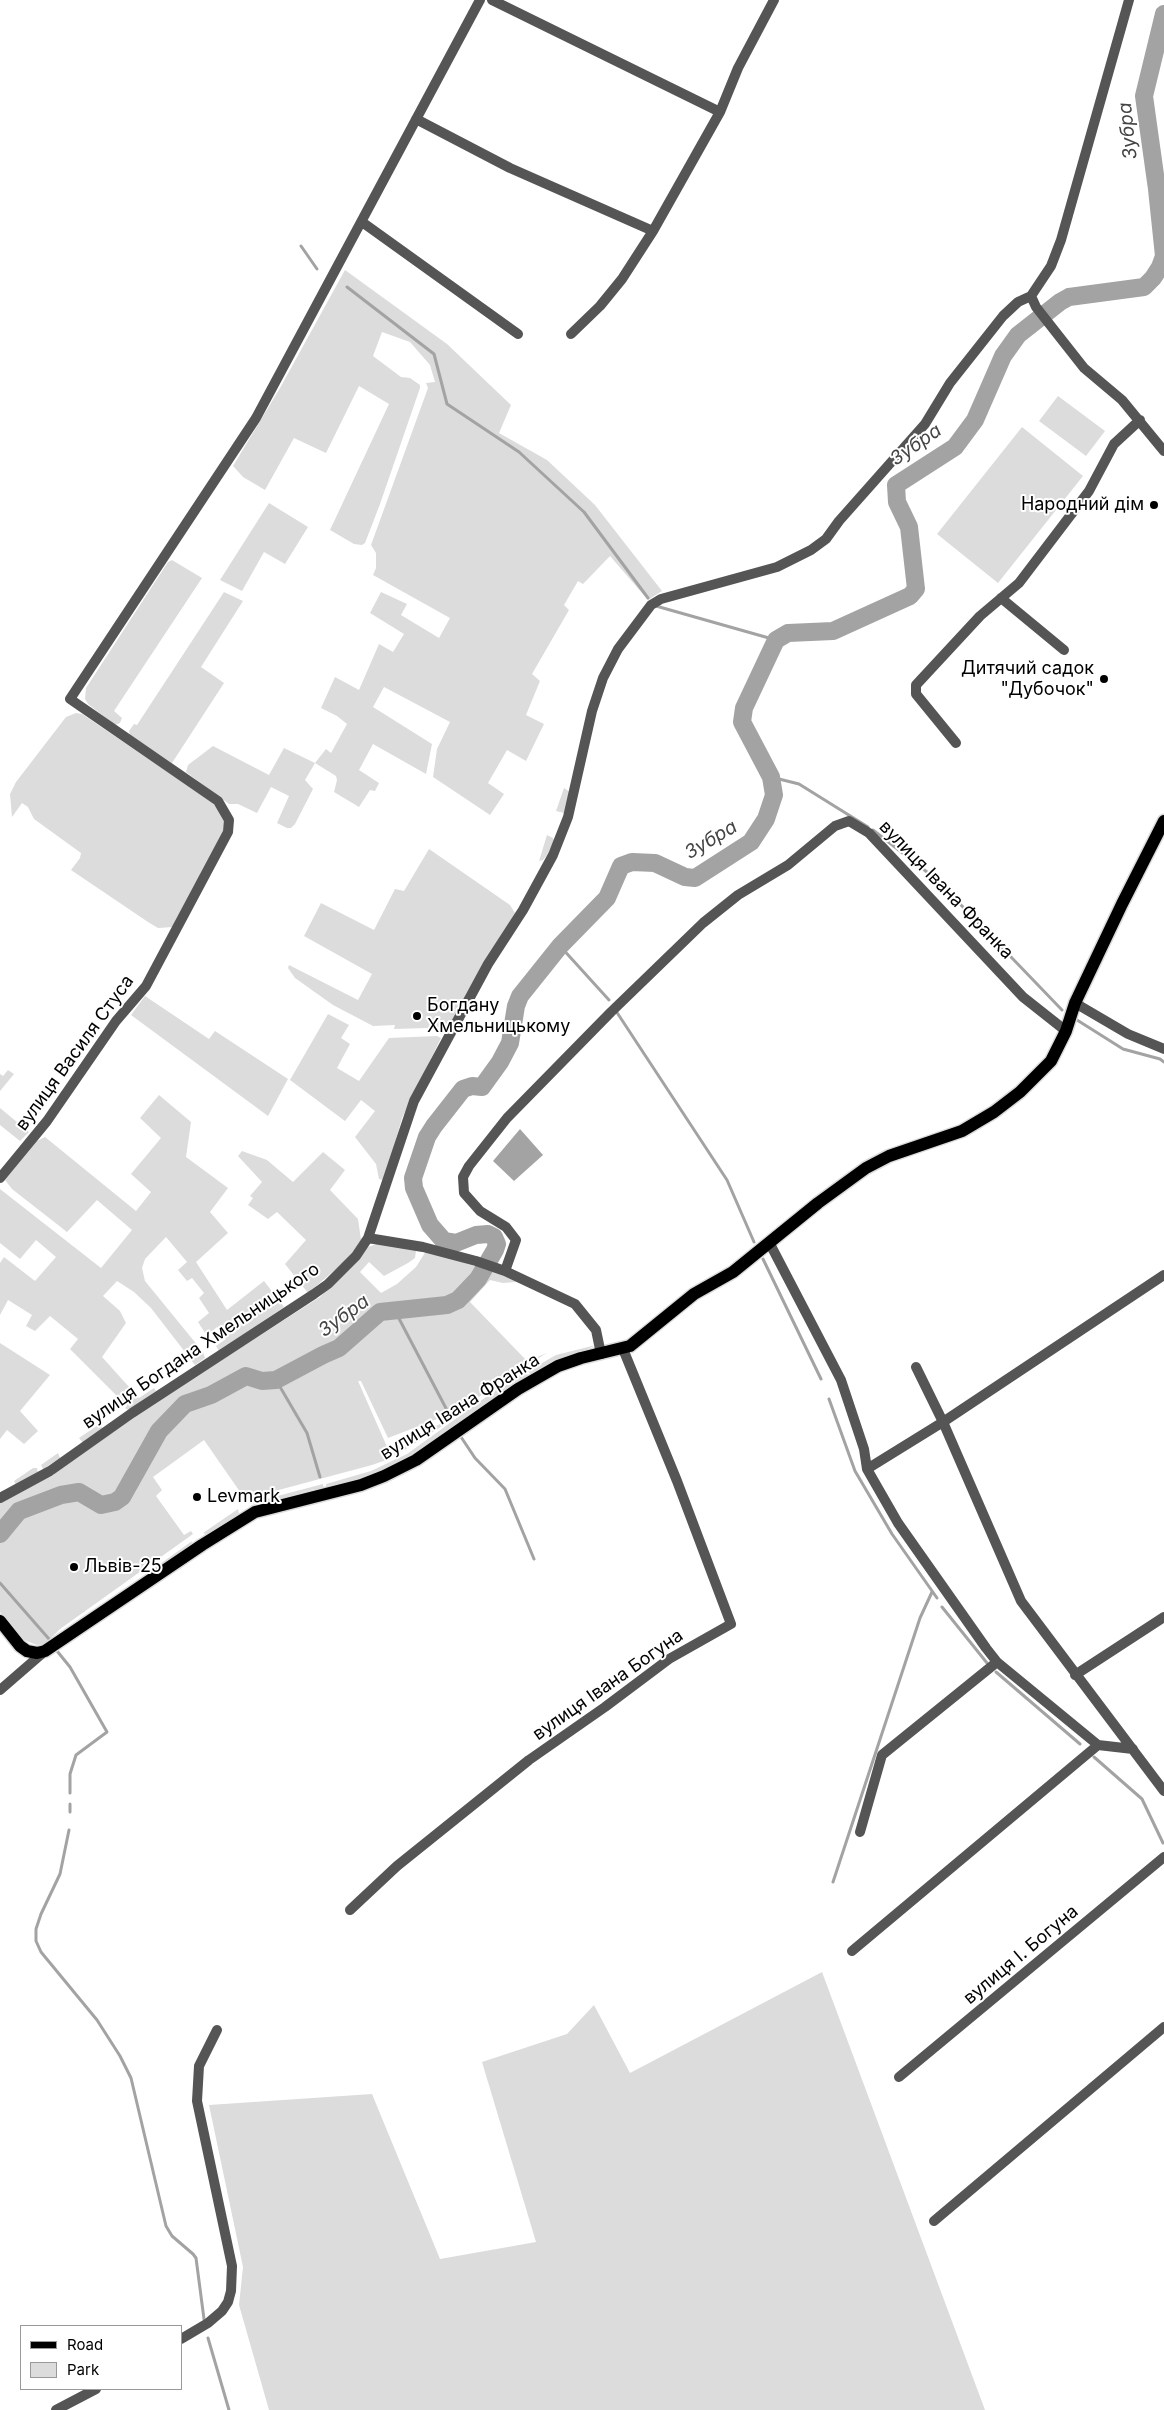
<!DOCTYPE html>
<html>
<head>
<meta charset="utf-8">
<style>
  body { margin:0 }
  #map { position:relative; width:1164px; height:2410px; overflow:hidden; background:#fff; font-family:Inter,sans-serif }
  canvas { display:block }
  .legend { position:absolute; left:20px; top:2325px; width:162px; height:65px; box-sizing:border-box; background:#fff; border:1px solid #999; margin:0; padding:6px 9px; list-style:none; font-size:15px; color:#000 }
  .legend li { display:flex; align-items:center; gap:10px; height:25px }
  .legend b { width:25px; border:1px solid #999 }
</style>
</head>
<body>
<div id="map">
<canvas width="1164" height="2410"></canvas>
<ul class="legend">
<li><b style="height:6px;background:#000"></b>Road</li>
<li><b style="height:14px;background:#dcdcdc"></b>Park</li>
</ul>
</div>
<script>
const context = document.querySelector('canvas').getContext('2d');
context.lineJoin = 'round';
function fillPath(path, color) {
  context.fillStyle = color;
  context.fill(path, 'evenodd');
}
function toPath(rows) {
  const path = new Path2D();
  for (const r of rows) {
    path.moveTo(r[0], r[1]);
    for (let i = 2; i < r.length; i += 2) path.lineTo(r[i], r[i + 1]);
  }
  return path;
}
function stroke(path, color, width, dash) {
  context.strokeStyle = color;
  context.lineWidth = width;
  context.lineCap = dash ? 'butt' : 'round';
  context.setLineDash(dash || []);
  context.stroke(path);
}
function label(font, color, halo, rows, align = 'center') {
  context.font = font + ' Inter,sans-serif';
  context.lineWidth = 4;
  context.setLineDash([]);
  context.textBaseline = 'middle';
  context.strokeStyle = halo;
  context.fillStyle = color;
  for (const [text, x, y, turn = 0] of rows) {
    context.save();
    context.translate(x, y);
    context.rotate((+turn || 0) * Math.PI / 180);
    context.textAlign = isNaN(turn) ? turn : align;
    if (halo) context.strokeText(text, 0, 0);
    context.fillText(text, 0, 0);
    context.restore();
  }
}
fillPath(toPath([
  [345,270,447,344,511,405,499,433,547,460,595,505,662,591,648,600,610,556,583,584,578,581,564,605,569,610,532,674,540,681,526,715,544,724,526,761,507,750,488,783,504,794,490,815,433,777,437,749,450,722,384,687,373,707,432,744,426,774,373,744,359,770,379,783,375,791,370,790,359,807,334,792,337,780,336,776,315,763,305,780,313,789,295,824,291,828,287,828,277,823,289,796,271,787,257,813,238,804,229,804,186,772,188,765,213,746,269,775,284,748,315,763,326,749,331,753,347,724,337,716,321,708,335,677,359,690,379,644,393,652,404,634,370,613,381,592,407,604,401,615,439,638,450,618,373,575,376,568,376,553,371,545,428,388,426,383,435,382,430,365,410,342,382,332,373,356,401,377,410,378,420,385,420,388,380,504,365,543,362,545,354,544,330,530,389,404,359,386,326,453,294,438,265,490,243,477,233,466,280,388],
  [1058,396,1105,431,1086,456,1039,421],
  [1022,427,1083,476,998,583,937,534],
  [269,503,308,527,285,564,264,552,242,591,220,580],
  [172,560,202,578,114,711,122,718,120,723,115,725,88,704,85,699,86,688,168,562],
  [224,592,243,601,201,667,224,683,172,763,130,735,129,731,134,724,137,725],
  [76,713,82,714,211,801,220,811,225,820,224,830,173,927,158,928,148,922,71,870,80,858,81,853,34,819,28,807,22,803,12,817,10,794,16,782,66,717],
  [564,788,570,792,564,813,556,811],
  [547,835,553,838,554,841,547,855,543,860,539,861],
  [429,849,510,905,515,913,451,1022,445,1027,426,1028,394,1029,395,1025,373,1026,333,1005,295,978,288,968,289,965,358,1000,372,974,304,936,321,903,374,930,395,889,404,891],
  [145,996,209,1039,215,1031,288,1079,268,1116,131,1015],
  [328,1014,349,1025,341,1038,350,1044,337,1068,359,1081,389,1038,437,1036,441,1038,402,1118,385,1178,383,1180,379,1179,376,1164,355,1137,375,1111,361,1100,345,1121,290,1080],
  [8,1070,14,1074,0,1091,0,1074,3,1076],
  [159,1095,191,1122,186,1157,228,1188,210,1212,228,1233,196,1262,227,1310,264,1281,284,1307,219,1351,216,1346,226,1339,217,1327,207,1336,198,1322,209,1313,199,1298,204,1293,192,1278,187,1281,178,1270,187,1262,166,1237,145,1259,142,1268,145,1281,203,1352,205,1358,195,1365,151,1308,134,1292,117,1281,103,1296,120,1311,126,1323,102,1357,139,1398,154,1388,156,1391,128,1410,125,1408,127,1406,70,1349,78,1339,50,1316,35,1331,26,1326,32,1315,8,1300,0,1315,0,1263,4,1257,35,1281,56,1257,36,1240,20,1259,0,1243,0,1189,101,1268,132,1230,97,1200,67,1232,12,1189,5,1180,37,1141,45,1137,136,1211,151,1192,131,1174,161,1138,140,1118],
  [0,1108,29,1132,20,1141,0,1125],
  [242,1151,267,1160,293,1182,323,1152,345,1170,330,1190,358,1219,361,1240,350,1257,308,1293,285,1264,306,1240,277,1212,268,1219,248,1205,253,1198,250,1196,262,1182,238,1156],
  [377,1244,414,1248,416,1251,415,1258,408,1263,384,1276,369,1262,360,1272,381,1293,397,1284,416,1267,426,1251,514,1278,516,1282,503,1283,490,1280,470,1302,527,1361,547,1353,500,1381,463,1409,388,1438,361,1381,358,1381,392,1458,372,1465,245,1499,204,1440,153,1477,162,1490,156,1496,184,1535,191,1531,193,1534,60,1629,45,1644,37,1645,26,1641,21,1637,0,1612,0,1503,54,1475,55,1472,145,1409,320,1297,368,1247],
  [0,1343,50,1375,20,1411,38,1431,24,1444,7,1430,0,1439],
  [596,1345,531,1375,528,1371,556,1355],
  [526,1371,528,1376,496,1396,409,1458,391,1468,327,1490,326,1484,371,1471,407,1454,493,1392],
  [457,1414,447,1423,395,1456,391,1448,431,1429],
  [101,1423,102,1429,83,1443,79,1438],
  [58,1453,60,1458,43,1469,41,1465],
  [33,1468,37,1468,38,1473,16,1485,14,1481],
  [323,1484,324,1491,314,1489,257,1506,251,1503],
  [238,1509,239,1514,208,1535,203,1533],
  [192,1541,191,1546,95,1611],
  [822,1972,985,2410,269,2410,239,2305,243,2267,209,2105,372,2094,440,2259,536,2242,482,2062,567,2034,594,2005,630,2073]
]), '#dcdcdc');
fillPath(toPath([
  [520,1129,543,1155,514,1181,493,1161]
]), '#a3a3a3');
stroke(toPath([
  [301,246,317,269],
  [347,287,434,354,447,404,519,452,584,512,648,598],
  [656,606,776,640],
  [771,777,799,784,868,827],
  [873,830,936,879,1062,1010],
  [560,946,609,1000],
  [616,1011,727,1180,754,1242],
  [1077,1020,1123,1049,1160,1059,1164,1062],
  [763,1259,821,1379],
  [394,1309,449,1414],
  [276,1380,307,1433,320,1477],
  [829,1399,855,1471,892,1534,937,1598],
  [461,1437,475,1458,505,1489,534,1559],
  [0,1583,49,1639],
  [942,1607,987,1663],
  [57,1651,70,1667,107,1732,76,1755,70,1774,70,1793],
  [996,1672,1080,1744],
  [1094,1757,1142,1799,1163,1843],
  [70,1812,70,1804],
  [69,1830,60,1874,41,1914,36,1929,36,1941,41,1952,97,2020,120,2056,131,2078,166,2226,172,2236,193,2254,196,2258,204,2319],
  [833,1882,920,1618,932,1592],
  [208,2338,229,2410]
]), '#a3a3a3', 3);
stroke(toPath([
  [0,1534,19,1511,61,1495,79,1492,101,1505,115,1502,122,1497,159,1431,185,1404,211,1395,246,1376,262,1381,276,1380,323,1355,339,1348,380,1312,447,1305,458,1300,478,1279,495,1250,497,1244,494,1237,488,1234,476,1235,456,1243,444,1241,430,1225,414,1188,413,1178,427,1137,434,1126,463,1089,472,1086,482,1087,500,1062,510,1043,516,1006,520,996,560,946,607,898,621,866,632,862,655,863,685,877,695,878,751,842,766,819,774,795,771,777,742,722,744,708,776,640,788,633,833,631,910,596,916,589,909,527,897,502,896,485,955,447,975,420,1003,356,1018,335,1060,302,1069,297,1144,287,1153,278,1160,267,1164,256,1157,189,1144,96,1164,14]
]), '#a3a3a3', 18);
const major = toPath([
  [0,1621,20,1646,27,1651,37,1653,45,1651,202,1545,255,1512,361,1485,384,1476,416,1460,518,1389,558,1366,581,1358,630,1346,694,1294,733,1272,818,1203,866,1168,889,1156,962,1131,994,1112,1020,1092,1051,1061,1066,1031,1075,1003,1122,904,1164,821]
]);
stroke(major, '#dbdbdb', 15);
stroke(toPath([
  [492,0,720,112],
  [416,119,510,168,653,231],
  [362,222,518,334],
  [1031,296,1036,307,1084,368,1122,400,1164,451],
  [571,334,600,306,622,279,653,231,720,112,738,68,774,0],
  [1001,598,1064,650],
  [956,743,916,694,916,685,980,616,1019,583,1089,491,1114,444,1140,420],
  [1075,1003,1128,1034,1164,1049],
  [0,1178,47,1121,116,1021,146,986,228,832,229,820,218,801,70,699,256,418,480,0],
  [368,1238,423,1247,476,1261,505,1271,575,1304,596,1330,601,1354],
  [769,1242,841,1380,864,1449,867,1469,898,1523,986,1648,997,1662,1098,1745,1133,1749],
  [505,1271,516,1240,506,1227,480,1211,464,1193,463,1177,469,1166,507,1118,611,1012,703,923,738,895,788,865,835,826,849,821,869,833,1023,997,1066,1031],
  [916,1367,943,1422,1021,1601,1164,1791],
  [867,1469,943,1422,1164,1275],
  [0,1498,50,1471,132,1413,314,1294,328,1284,356,1256,368,1238,414,1101,488,964,523,910,553,855,568,817,592,711,603,678,618,649,651,605,661,599,777,567,811,550,826,539,839,521,925,424,950,383,1003,316,1018,302,1031,296,1051,266,1061,240,1129,0],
  [1075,1675,1164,1617],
  [0,1690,45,1651],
  [860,1832,882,1755,997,1662],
  [350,1910,397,1866,529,1760,605,1707,669,1659,731,1624,677,1481,623,1349],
  [852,1951,1098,1745],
  [899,2077,1164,1857],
  [934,2221,1164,2027],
  [181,2339,208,2323,222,2311,228,2302,231,2291,232,2266,197,2101,199,2066,217,2030],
  [56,2410,96,2389]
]), '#555', 10);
stroke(major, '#000', 12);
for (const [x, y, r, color] of [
  [1154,505,5,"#000"],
  [1104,679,5,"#000"],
  [417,1016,5,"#000"],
  [197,1497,5,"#000"],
  [74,1567,5,"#000"]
]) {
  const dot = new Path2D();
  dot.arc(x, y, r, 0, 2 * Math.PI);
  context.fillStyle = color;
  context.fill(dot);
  stroke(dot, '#fff', 2);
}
label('18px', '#000', '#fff', [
  ["Народний дім",1144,505,"right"],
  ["Дитячий садок",1094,669,"right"],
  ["\"Дубочок\"",1094,690,"right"],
  ["Богдану",427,1006],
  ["Хмельницькому",427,1027],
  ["Levmark",207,1497],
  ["Львів-25",84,1567]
], 'left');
label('18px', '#000', '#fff', [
  ["вулиця Івана Франка",946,890,46],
  ["вулиця Василя Стуса",75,1053,-54],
  ["вулиця Богдана Хмельницького",201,1346,-34],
  ["вулиця Івана Франка",460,1407,-32],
  ["вулиця Івана Богуна",608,1685,-35],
  ["вулиця І. Богуна",1021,1955,-40]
]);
label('italic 19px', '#444', '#fff', [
  ["Зубра",1128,131,-96],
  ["Зубра",916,445,-35],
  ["Зубра",711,840,-31],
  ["Зубра",344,1316,-36]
]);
</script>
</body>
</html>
